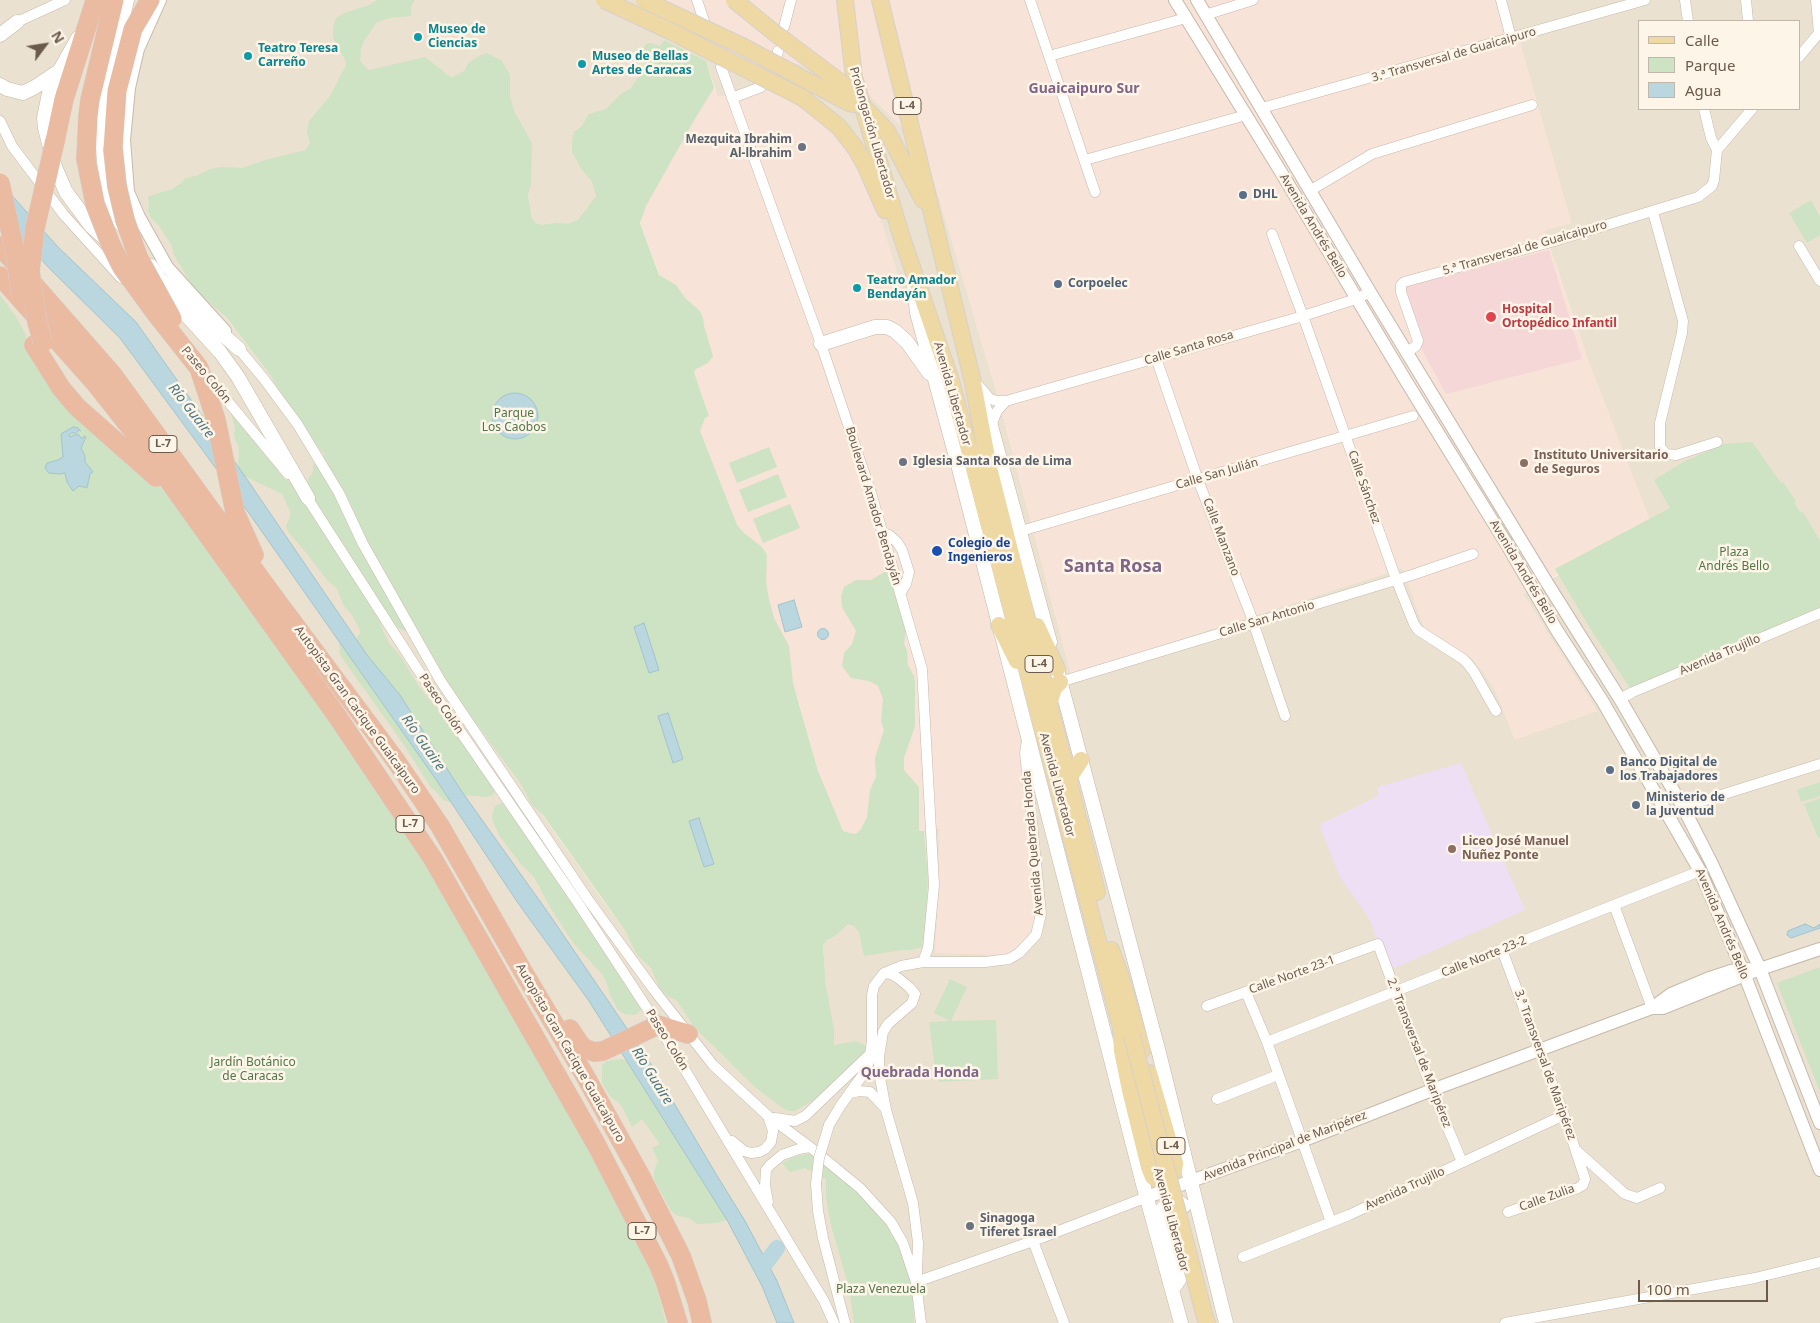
<!DOCTYPE html>
<html>
<head>
<meta charset="utf-8">
<style>
  body { margin:0 }
  #map { position:relative; width:1820px; height:1323px; overflow:hidden; background:#f8f1e2; font-family:"Noto Sans",sans-serif }
  canvas { display:block }
  .legend { position:absolute; left:1638px; top:20px; width:162px; height:90px; box-sizing:border-box; background:#fcf5e8; border:1px solid #c2b7aa; margin:0; padding:6px 9px; list-style:none; font-size:15px; color:#6c5a4c }
  .legend li { display:flex; align-items:center; gap:10px; height:25px }
  .legend b { width:25px; border:1px solid #c2b7aa }
  .north { position:absolute; left:20px; top:20px; width:50px; height:50px; -webkit-text-stroke:4px #fcf5e8; paint-order:stroke; rotate:59deg; font-size:14px; font-weight:700; line-height:20px; text-align:center; color:#6c5a4c }
  .north::after { content:''; display:block; margin:auto; width:18px; height:22px; background:#6c5a4c; clip-path:polygon(50% 0,100% 100%,50% 72%,0 100%) }
  .scale { position:absolute; left:1638px; top:1280px; width:130px; height:22px; box-sizing:border-box; border:2px solid #6c5a4c; border-top:0; padding-left:6px; font-size:15px; line-height:18px; white-space:nowrap; color:#6c5a4c; -webkit-text-stroke:4px #fcf5e8; paint-order:stroke }
</style>
</head>
<body>
<div id="map">
<canvas width="1820" height="1323"></canvas>
<ul class="legend">
<li><b style="height:6px;background:#eed8a3"></b>Calle</li>
<li><b style="height:14px;background:#cee3c3"></b>Parque</li>
<li><b style="height:14px;background:#bad6de"></b>Agua</li>
</ul>
<div class="north">N</div>
<div class="scale">100 m</div>
</div>
<script>
const context = document.querySelector('canvas').getContext('2d');
context.lineJoin = 'round';
function fillPath(path, color) {
  context.fillStyle = color;
  context.fill(path, 'evenodd');
}
function toPath(rows) {
  const path = new Path2D();
  for (const r of rows) {
    if (r.length === 3) {
      path.moveTo(r[0] + r[2], r[1]);
      path.arc(r[0], r[1], r[2], 0, 2 * Math.PI);
      continue;
    }
    path.moveTo(r[0], r[1]);
    for (let i = 2; i < r.length; i += 2) path.lineTo(r[i], r[i + 1]);
  }
  return path;
}
function stroke(path, color, width, dash) {
  context.strokeStyle = color;
  context.lineWidth = width;
  context.lineCap = dash ? 'butt' : 'round';
  context.setLineDash(dash || []);
  context.stroke(path);
}
function label(font, color, halo, rows, align = 'center') {
  context.font = font + ' "Noto Sans",sans-serif';
  context.lineWidth = 5;
  context.setLineDash([]);
  context.textBaseline = 'middle';
  context.strokeStyle = halo;
  context.fillStyle = color;
  for (const [text, x, y, turn = 0] of rows) {
    context.save();
    context.translate(x, y);
    context.rotate((+turn || 0) * Math.PI / 180);
    context.textAlign = isNaN(turn) ? turn : align;
    if (halo) context.strokeText(text, 0, 0);
    context.fillText(text, 0, 0);
    context.restore();
  }
}
fillPath(toPath([
  [0,0,663,0,791,62,849,76,924,147,998,397,1071,674,1403,568,1422,622,1427,632,1474,660,1484,673,1496,692,1515,739,1597,711,1523,594,1559,575,1585,351,1544,230,1571,223,1520,43,1511,45,1496,0,1820,0,1820,1323,666,1323,653,1281,645,1261,614,1197,195,532,166,493,143,468,72,409,0,300],
  [1639,21,1799,21,1799,109,1639,109],
  [706,61,718,98,1018,723,1033,852,939,879,939,828,924,831,928,875,853,903,823,945,826,986,694,1024,604,902,454,690,321,441,185,264,148,196,306,150,522,154,535,239,602,216]
]), '#ebe1d0');
fillPath(toPath([
  [663,0,1496,0,1511,44,1520,42,1571,223,1544,230,1585,351,1650,520,1650,522,1523,594,1597,711,1515,739,1496,692,1484,673,1474,660,1427,632,1422,622,1403,568,1071,674,998,397,924,147,849,76,791,62],
  [757,84,790,101,830,126,863,164,939,403,1018,723,1033,852,1038,926,1017,950,1004,955,935,953,939,879,939,828,835,849,818,771,798,699,696,421,709,416,682,336,637,214,695,115,714,88,718,97]
]), '#f7e3d7');
fillPath(toPath([
  [1461,763,1525,910,1390,970,1378,944,1370,920,1340,877,1319,825,1378,796,1378,787]
]), '#eedff4');
fillPath(toPath([
  [1549,250,1582,359,1446,394,1420,346,1404,287]
]), '#f5d7d8');
fillPath(toPath([
  [377,0,415,0,411,6,411,16,389,18,377,22,364,41,361,49,360,61,369,70,425,57,452,78,465,70,468,63,481,55,487,53,501,60,503,63,510,75,510,97,515,113,532,143,531,185,528,194,532,219,535,223,542,225,556,223,568,224,578,220,596,196,592,181,582,170,572,152,572,139,574,132,582,126,589,114,606,109,622,93,630,89,646,67,641,55,642,50,646,44,650,43,660,46,664,40,706,61,714,88,696,117,646,206,640,223,659,275,676,285,685,298,700,311,703,318,704,326,713,356,708,363,696,369,694,372,709,416,705,418,700,431,737,525,744,533,762,547,767,555,766,580,768,595,774,618,789,646,793,683,818,771,843,831,849,833,856,834,861,829,867,817,870,790,876,777,875,758,884,730,881,722,883,699,878,686,869,681,851,678,842,666,844,653,852,644,856,631,842,607,841,596,844,587,856,580,871,580,888,570,906,630,904,644,907,650,908,665,914,676,915,682,915,726,904,758,904,770,919,787,919,831,924,831,928,875,925,946,911,950,903,950,864,956,859,932,854,926,848,924,835,936,828,939,823,945,826,986,834,1030,834,1045,855,1041,865,1045,868,1051,821,1096,795,1111,790,1111,784,1109,755,1087,694,1027,677,1001,667,996,659,987,651,968,637,955,626,932,543,815,532,805,522,786,410,633,400,629,393,623,378,617,384,633,389,643,401,657,418,685,484,769,495,791,493,795,487,797,461,795,449,802,444,800,430,786,402,742,340,655,339,642,345,640,355,640,360,633,360,630,352,615,344,606,337,589,328,581,304,550,288,532,286,526,290,517,290,511,282,494,244,476,238,468,239,448,234,436,235,427,230,411,261,443,279,473,286,480,304,486,313,472,313,465,323,457,324,454,314,442,299,437,297,431,277,392,277,387,271,376,226,317,194,289,174,255,171,244,159,226,151,218,148,211,149,204,148,196,172,189,181,183,185,178,196,176,210,169,221,167,242,168,265,160,306,150,310,142,307,132,309,121,330,96,346,65,345,60,333,38,333,28,336,18,344,13,369,5],
  [1811,200,1820,217,1820,235,1807,243,1789,213],
  [0,295,16,317,26,335,27,343,166,493,195,532,418,845,499,989,614,1197,641,1249,656,1286,666,1323,0,1323],
  [1752,442,1781,483,1783,482,1796,501,1794,503,1801,513,1803,512,1820,541,1820,613,1633,692,1593,633,1555,569,1670,508,1654,480,1683,462,1724,444],
  [769,447,777,467,737,483,729,463],
  [778,474,787,497,748,512,739,490],
  [790,504,800,528,763,543,753,519],
  [1820,782,1820,796,1801,802,1797,790],
  [1820,798,1820,837,1818,838,1804,804],
  [501,803,510,808,524,833,533,843,643,1005,640,1011,635,1015,624,1014,618,1010,610,995,607,984,603,975,574,944,550,907,534,877,520,863,500,837,494,824,492,817,495,806],
  [1820,967,1820,1092,1777,983],
  [950,979,967,987,951,1021,996,1020,998,1079,939,1082,934,1062,929,1022,950,1021,934,1013],
  [621,1059,626,1060,727,1220,717,1223,697,1224,689,1218,678,1216,672,1212,654,1180,654,1171,658,1160,652,1148,660,1144,642,1119,632,1127,621,1105,610,1096,602,1083,602,1065,607,1061],
  [809,1154,818,1158,841,1177,878,1211,896,1237,912,1286,914,1323,854,1323,849,1288,831,1225,826,1198,826,1179,805,1168,790,1172,782,1163,794,1157]
]), '#cee3c3');
const water = toPath([
  [0,182,57,246,136,322,242,472,367,655,400,695,460,789,549,914,649,1061,719,1179,745,1221,777,1281,794,1323,777,1323,762,1286,727,1220,589,1001,518,903,437,781,251,516,120,338,52,271,0,216,0,182],
  [515,416,23],
  [73,427,78,428,81,431,79,430,76,433,71,433,69,435,70,437,78,434,82,439,84,436,86,437,81,448,85,456,85,462,93,472,90,474,87,488,79,486,73,491,67,482,65,473,60,474,49,473,45,468,47,463,58,460,63,457,61,434,73,427],
  [794,600,802,627,785,632,778,605,794,600],
  [644,623,659,670,649,673,634,627,644,623],
  [823,634,5.5],
  [668,713,683,759,673,763,658,716,668,713],
  [699,818,714,864,704,867,689,821,699,818],
  [1805,924,1814,928,1820,924,1820,928,1791,938,1787,935,1788,931,1805,924]
]);
fillPath(water, '#bad6de');
stroke(water, '#a2c4ce', 1);
stroke(toPath([
  [766,1263,777,1248]
]), '#bad6de', 16);
const minor = toPath([
  [697,0,704,21],
  [1030,0,1095,192],
  [1501,0,1511,38],
  [1685,0,1688,21],
  [1746,0,1748,21],
  [1205,15,1253,0],
  [17,22,65,0],
  [784,27,791,0],
  [777,56,778,51],
  [1049,56,1186,18],
  [1799,57,1819,33,1816,0],
  [721,67,821,344,871,493,922,669,934,885,928,948,923,962],
  [732,98,761,87],
  [1262,108,1645,0],
  [1704,109,1711,138,1717,150],
  [0,121,12,146,64,215,121,278],
  [1085,160,1246,115],
  [1311,190,1372,154,1532,105],
  [1653,212,1683,321,1682,333,1660,423,1660,447,1666,454,1676,455,1717,442],
  [1272,234,1303,316,1396,579,1414,624,1418,630,1463,659,1468,664,1474,672,1496,711],
  [1799,246,1820,281],
  [239,349,264,379,298,425,339,493,363,544,440,680,589,901,654,990,713,1065,768,1116,810,1147,860,1188,891,1222,903,1243,916,1282,921,1323],
  [1407,352,1416,346,1418,341,1401,292,1401,285,1404,282,1551,242,1698,197,1712,186,1714,180,1717,150,1752,109],
  [1156,358,1198,480,1250,613,1285,716],
  [206,375,288,474],
  [979,386,990,399,997,401,1006,401,1303,316,1356,299,1370,292],
  [991,426,997,411,1006,401],
  [304,493,416,667,576,900,658,1025,824,1301,834,1323],
  [1021,531,1413,416],
  [883,533,889,535,897,542,902,550,909,572,906,584,901,592],
  [1060,682,1412,575,1473,554],
  [1620,699,1633,692,1820,613],
  [1683,807,1820,764],
  [1614,905,1652,1008],
  [1502,950,1564,1115,1585,1179,1583,1185,1578,1188,1508,1212],
  [884,973,891,974,898,978,909,987,915,994,912,1003,888,1024,883,1032,879,1057,879,1072,886,1110,913,1203,918,1243,917,1273],
  [1246,992,1267,1042,1331,1222],
  [1207,1006,1378,944,1432,1090,1462,1162],
  [1267,1042,1700,871],
  [850,1093,859,1091,870,1092,886,1109],
  [1217,1099,1278,1075],
  [775,1118,795,1121,805,1116,871,1053],
  [829,1125,841,1105,862,1076,869,1062,872,1041,872,995,874,986,884,973,901,966,923,962,985,962,1009,959,1019,953,1036,935,1041,914,1025,753,1027,740],
  [732,1141,744,1151,751,1153,759,1152,765,1149,771,1142,772,1136,773,1131,768,1116],
  [1577,1151,1625,1194,1637,1198,1660,1188],
  [816,1184,818,1211,823,1238,845,1323],
  [768,1202,765,1186,766,1170,770,1165,782,1155,799,1149,810,1147],
  [1033,1241,1064,1323],
  [1243,1257,1349,1215,1564,1115],
  [916,1282,1033,1241,1147,1197],
  [1505,1323,1755,1278,1820,1262]
]);
const tertiary = toPath([
  [160,0,138,49,129,88,124,140,128,192,139,217,167,267,225,331],
  [1175,0,1284,177,1406,381,1506,543,1556,629,1603,702,1700,871,1745,976,1820,1170],
  [1197,0,1373,297,1549,586,1620,699,1683,807,1712,864,1760,969,1820,1123],
  [1654,1008,1663,1008,1760,969,1820,949],
  [1147,1197,1302,1141,1432,1090,1652,1008,1671,994,1707,979,1731,971,1748,969]
]);
const secondary = toPath([
  [0,35,17,22],
  [78,38,50,88,44,118,45,128,55,167,66,192,91,226,108,241],
  [0,85,7,89,23,93,35,87,56,73],
  [121,224,110,205,105,184,101,109,127,0],
  [151,266,160,279,239,349],
  [914,285,917,313,956,457,1143,1184,1181,1323],
  [161,292,188,317,220,352,238,377,308,498],
  [821,344,875,327,887,327,895,331,907,342,929,373],
  [979,394,991,426,1050,642],
  [1058,673,1159,1053,1226,1323],
  [1172,1290,1179,1280,1180,1274,1162,1209,1165,1206,1179,1202,1184,1206]
]);
const primary = toPath([
  [845,0,854,77,901,235,951,381,1124,1039],
  [880,0,972,378,989,468,1097,892],
  [803,98,839,127,856,149,866,167,885,210],
  [863,106,887,131,923,200],
  [999,625,1017,661],
  [1037,626,1057,669],
  [1049,704,1054,688,1060,682],
  [1068,780,1081,760],
  [1111,950,1120,974,1142,1050],
  [1121,1030,1122,1051,1130,1090,1149,1167,1153,1177,1157,1179,1174,1171,1175,1163,1149,1073],
  [1203,1310,1207,1323]
]);
const motorway = toPath([
  [55,141,64,99,95,1],
  [113,149,117,91,133,29,150,0],
  [86,159,88,117,90,100,114,0],
  [0,246,113,375,271,593,396,761,440,826,525,975,584,1074,640,1175,681,1256,697,1301,702,1323],
  [0,276,96,384,134,432,337,716,433,859,596,1144,658,1264,665,1281,678,1323],
  [34,345,61,388,77,407,156,477],
  [199,368,216,420,235,512,254,555],
  [570,1029,580,1044,584,1048,594,1052,603,1051,658,1025,688,1034]
]);
stroke(minor, '#c7b9ab', 11);
stroke(tertiary, '#c7b9ab', 14);
stroke(secondary, '#c7b8a6', 15);
stroke(primary, '#d6d1cd', 18);
stroke(motorway, '#d6d1cd', 20);
stroke(minor, '#fff', 10);
stroke(tertiary, '#fff', 12);
stroke(secondary, '#fff', 14);
stroke(primary, '#eed8a3', 16);
stroke(motorway, '#eabaa1', 19);
const minorBridge = toPath([
  [816,1184,819,1158,829,1125]
]);
const primaryBridge = toPath([
  [604,0,670,31,803,98],
  [644,0,742,46,849,103,863,106],
  [734,0,776,34,856,94,863,106],
  [1132,1036,1203,1310]
]);
const motorwayBridge = toPath([
  [113,149,117,186,125,220,138,257,172,319],
  [86,159,95,204,111,245,122,267,154,311,199,368],
  [0,183,15,252,21,295],
  [43,343,37,322,30,271,35,228,55,141]
]);
stroke(minorBridge, '#c7b9ab', 11, []);
stroke(primaryBridge, '#d6d1cd', 18, []);
stroke(motorwayBridge, '#d6d1cd', 20, []);
stroke(minorBridge, '#fff', 10);
stroke(primaryBridge, '#eed8a3', 16);
stroke(motorwayBridge, '#eabaa1', 19);
for (const [x, y, r, color] of [
  [418,37,5,"#0f9aa8"],
  [248,56,5,"#0f9aa8"],
  [582,64,5,"#0f9aa8"],
  [802,147,5,"#6b7280"],
  [1243,195,5,"#5c6f8a"],
  [1058,284,5,"#5c6f8a"],
  [857,288,5,"#0f9aa8"],
  [1491,317,6,"#e0444e"],
  [903,462,5,"#6b7280"],
  [1524,463,5,"#8d6e63"],
  [937,551,6,"#1a4fb4"],
  [1610,770,5,"#5c6f8a"],
  [1636,805,5,"#5c6f8a"],
  [1452,849,5,"#8d6e63"],
  [970,1226,5,"#6b7280"]
]) {
  const dot = new Path2D();
  dot.arc(x, y, r, 0, 2 * Math.PI);
  context.fillStyle = color;
  context.fill(dot);
  stroke(dot, '#fcf5e8', 2);
}
for (const [x, y, w] of [
  [907,106,28],
  [163,444,28],
  [1039,664,28],
  [410,824,28],
  [1171,1146,28],
  [642,1231,28]
]) {
  const box = new Path2D();
  box.roundRect(x - w / 2, y - 8.5, w, 17, 4);
  context.fillStyle = '#fcf5e8';
  context.fill(box);
  stroke(box, '#6c5a4c', 1);
}
label('bold 11px', '#6c5a4c', null, [
  ["L-4",907,106],
  ["L-7",163,444],
  ["L-4",1039,664],
  ["L-7",410,824],
  ["L-4",1171,1146],
  ["L-7",642,1231]
]);
label('bold 12px', '#0d838f', '#fcf5e8', [
  ["Museo de",428,30],
  ["Ciencias",428,44],
  ["Teatro Teresa",258,49],
  ["Carreño",258,63],
  ["Museo de Bellas",592,57],
  ["Artes de Caracas",592,71],
  ["Teatro Amador",867,281],
  ["Bendayán",867,295]
], 'left');
label('12px', '#6c5a4c', '#fcf5e8', [
  ["3.ª Transversal de Guaicaipuro",1454,55,-16],
  ["Prolongación Libertador",872,133,74],
  ["Avenida Andrés Bello",1313,226,59],
  ["5.ª Transversal de Guaicaipuro",1525,248,-16],
  ["Calle Santa Rosa",1189,348,-17],
  ["Paseo Colón",206,375,50],
  ["Avenida Libertador",952,394,74],
  ["Calle San Julián",1217,474,-16],
  ["Calle Sánchez",1364,487,71],
  ["Boulevard Amador Bendayán",873,506,73],
  ["Calle Manzano",1221,537,69],
  ["Avenida Andrés Bello",1523,572,59],
  ["Calle San Antonio",1267,619,-17],
  ["Avenida Trujillo",1720,655,-23],
  ["Paseo Colón",441,704,56],
  ["Autopista Gran Cacique Guaicaipuro",357,710,54],
  ["Avenida Libertador",1057,785,75],
  ["Avenida Quebrada Honda",1033,843,-95],
  ["Avenida Andrés Bello",1722,924,67],
  ["Calle Norte 23-2",1484,957,-22],
  ["Calle Norte 23-1",1292,975,-20],
  ["Paseo Colón",667,1040,58],
  ["Autopista Gran Cacique Guaicaipuro",570,1053,60],
  ["2.ª Transversal de Maripérez",1419,1053,69],
  ["3.ª Transversal de Maripérez",1545,1065,70],
  ["Avenida Principal de Maripérez",1285,1146,-21],
  ["Avenida Trujillo",1405,1189,-25],
  ["Calle Zulia",1547,1198,-20],
  ["Avenida Libertador",1171,1220,75]
]);
label('bold 12px', '#5b616d', '#fcf5e8', [
  ["Mezquita Ibrahim",792,140,"right"],
  ["Al-lbrahim",792,154,"right"],
  ["Iglesia Santa Rosa de Lima",913,462],
  ["Sinagoga",980,1219],
  ["Tiferet Israel",980,1233]
], 'left');
label('bold 12px', '#4e5e75', '#fcf5e8', [
  ["DHL",1253,195],
  ["Corpoelec",1068,284],
  ["Banco Digital de",1620,763],
  ["los Trabajadores",1620,777],
  ["Ministerio de",1646,798],
  ["la Juventud",1646,812]
], 'left');
label('bold 12px', '#be3a42', '#fcf5e8', [
  ["Hospital",1502,310],
  ["Ortopédico Infantil",1502,324]
], 'left');
label('12px', '#537649', '#fcf5e8', [
  ["Parque",514,414],
  ["Los Caobos",514,428],
  ["Plaza",1734,553],
  ["Andrés Bello",1734,567],
  ["Jardín Botánico",253,1063],
  ["de Caracas",253,1077],
  ["Plaza Venezuela",881,1290]
]);
label('bold 12px', '#785e54', '#fcf5e8', [
  ["Instituto Universitario",1534,456],
  ["de Seguros",1534,470],
  ["Liceo José Manuel",1462,842],
  ["Nuñez Ponte",1462,856]
], 'left');
label('bold 12px', '#164399', '#fcf5e8', [
  ["Colegio de",948,544],
  ["Ingenieros",948,558]
], 'left');
label('bold 14px', '#7f6588', '#fcf5e8', [
  ["Guaicaipuro Sur",1084,89],
  ["Quebrada Honda",920,1073]
]);
label('italic 14px', '#4d7682', '#fcf5e8', [
  ["Río Guaire",191,411,52],
  ["Río Guaire",423,743,55],
  ["Río Guaire",652,1076,58]
]);
label('bold 18px', '#7f6588', '#fcf5e8', [
  ["Santa Rosa",1113,567]
]);
</script>
</body>
</html>
